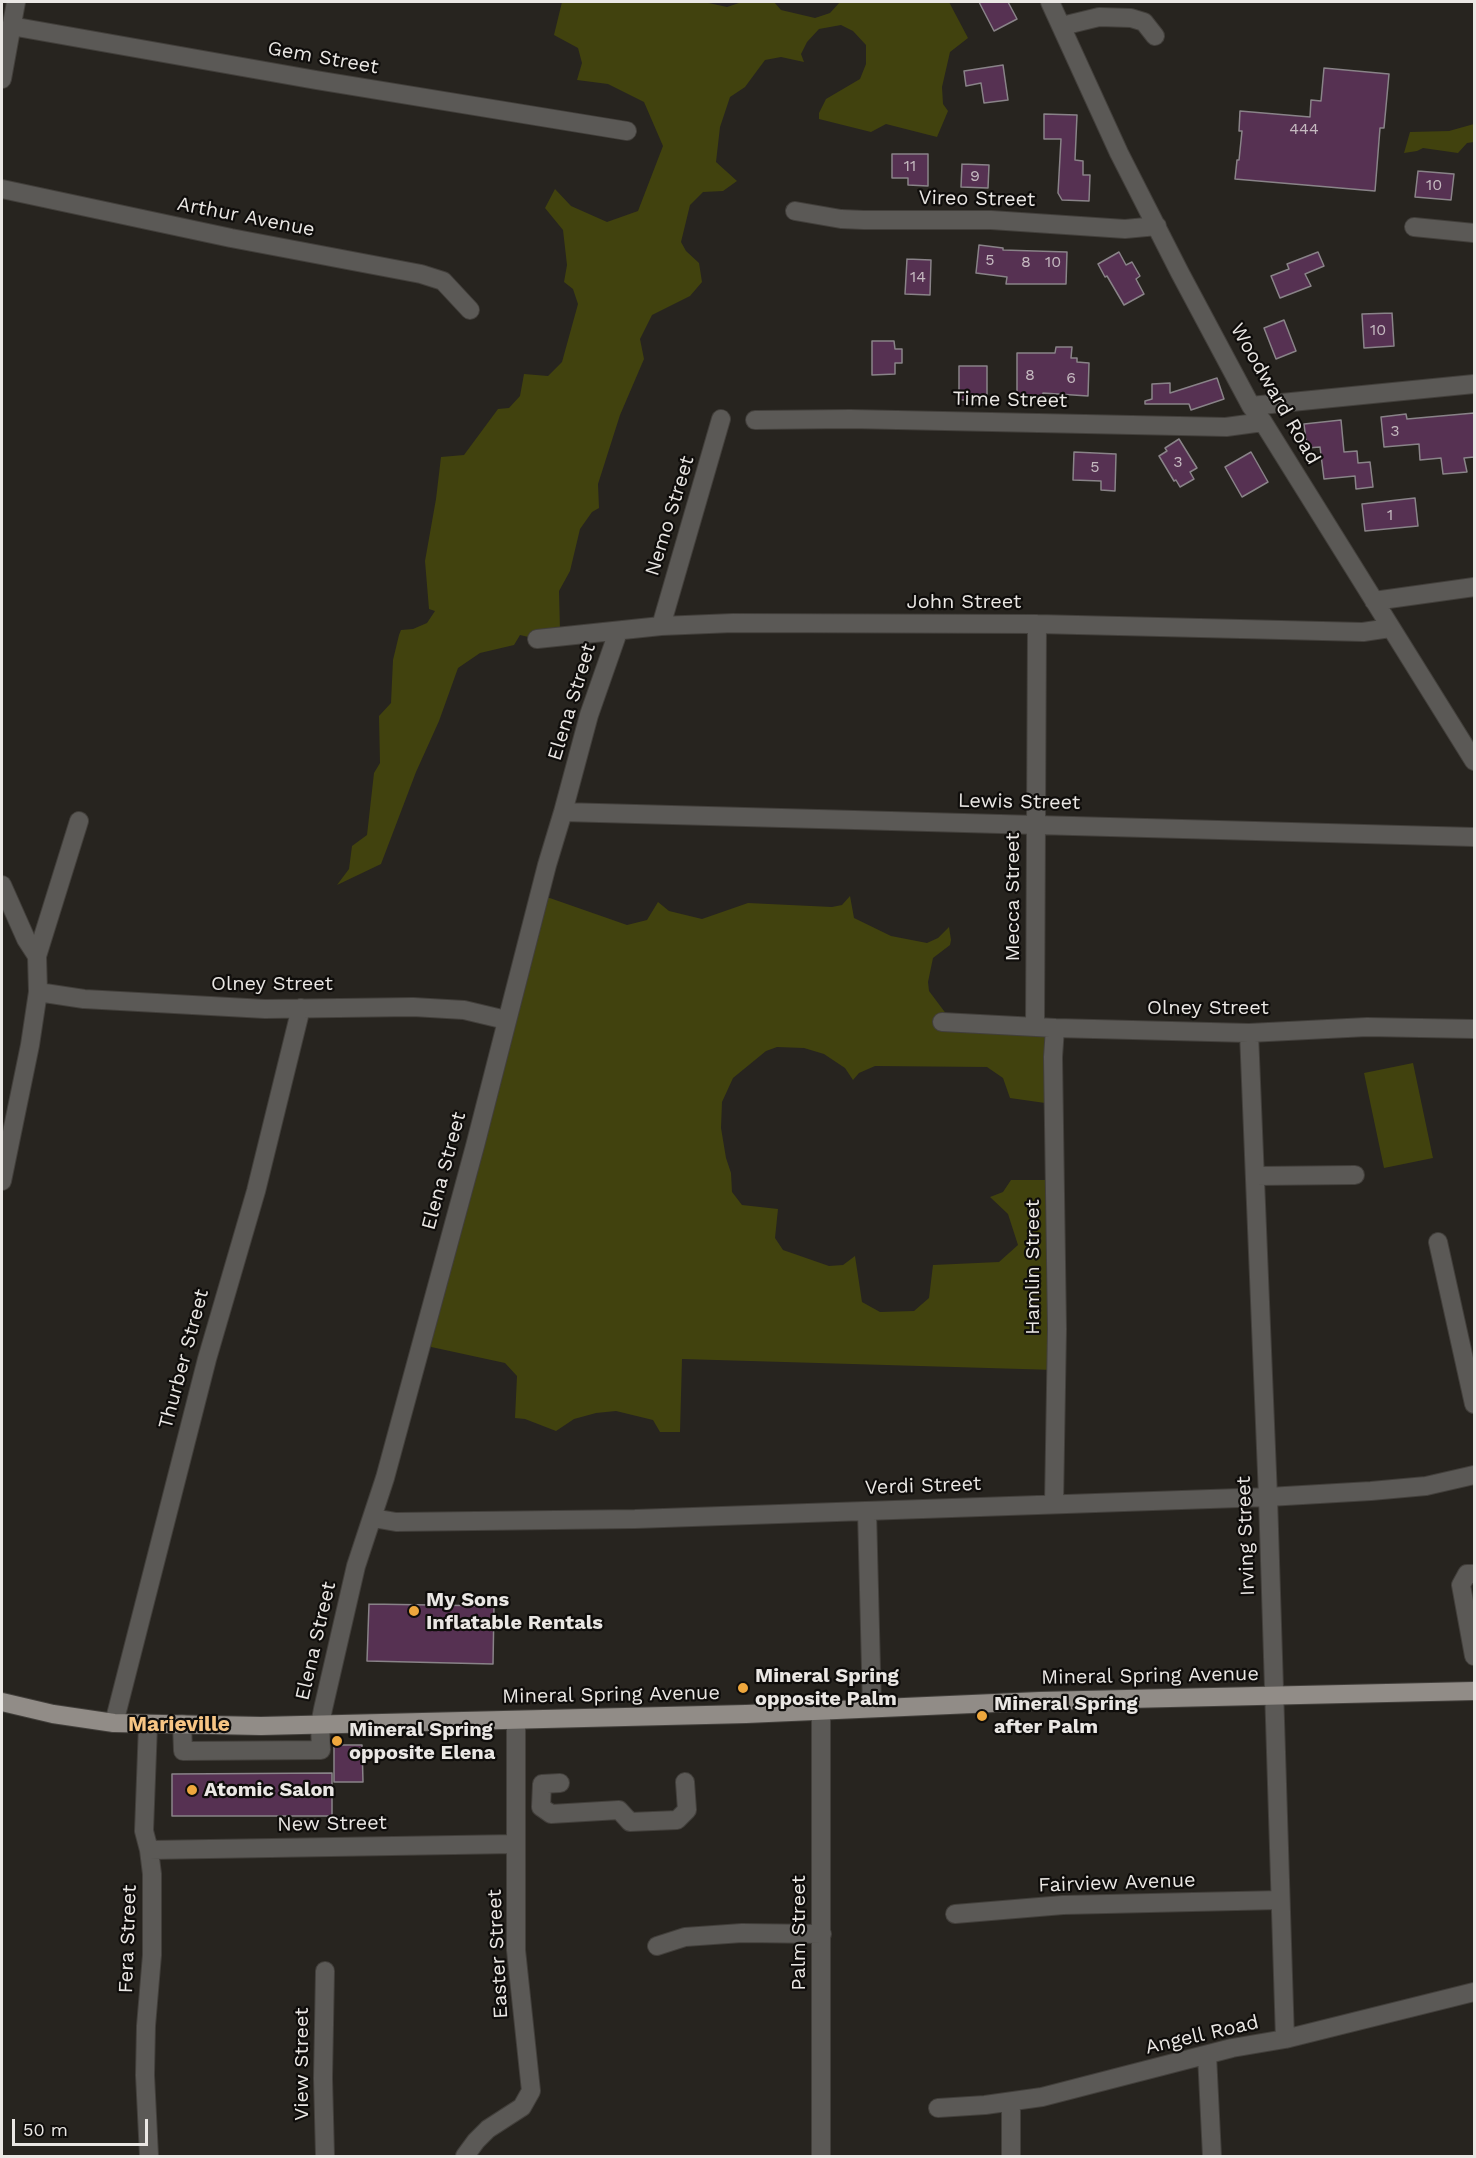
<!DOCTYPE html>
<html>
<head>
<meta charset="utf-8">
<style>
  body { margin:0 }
  #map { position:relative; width:1476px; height:2158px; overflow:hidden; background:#27241f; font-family:"Work Sans",sans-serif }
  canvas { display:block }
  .frame { position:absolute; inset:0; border:3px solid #eae7e4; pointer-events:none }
  .scale { position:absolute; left:12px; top:2119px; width:136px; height:27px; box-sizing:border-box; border:3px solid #eae7e4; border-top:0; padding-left:8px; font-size:18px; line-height:21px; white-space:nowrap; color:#eae7e4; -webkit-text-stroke:4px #0f0d0b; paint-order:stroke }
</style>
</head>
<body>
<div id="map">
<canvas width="1476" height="2158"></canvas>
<div class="frame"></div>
<div class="scale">50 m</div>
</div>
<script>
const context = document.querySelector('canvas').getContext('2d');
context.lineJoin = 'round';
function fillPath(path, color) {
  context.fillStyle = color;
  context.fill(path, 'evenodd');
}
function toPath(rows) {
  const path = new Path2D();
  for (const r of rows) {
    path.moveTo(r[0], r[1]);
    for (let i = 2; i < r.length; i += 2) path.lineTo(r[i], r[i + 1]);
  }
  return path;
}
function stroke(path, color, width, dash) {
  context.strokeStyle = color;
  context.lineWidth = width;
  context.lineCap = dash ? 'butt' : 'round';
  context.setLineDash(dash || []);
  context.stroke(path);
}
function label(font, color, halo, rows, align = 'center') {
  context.font = font + ' "Work Sans",sans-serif';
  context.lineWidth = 4.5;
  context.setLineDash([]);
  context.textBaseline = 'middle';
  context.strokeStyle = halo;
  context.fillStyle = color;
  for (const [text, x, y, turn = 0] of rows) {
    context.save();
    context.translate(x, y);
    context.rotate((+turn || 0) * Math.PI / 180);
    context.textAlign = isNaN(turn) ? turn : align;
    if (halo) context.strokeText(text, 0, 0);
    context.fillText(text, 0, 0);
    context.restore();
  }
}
fillPath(toPath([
  [562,2,704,2,727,7,742,2,774,2,781,10,815,18,830,13,840,2,949,2,968,38,950,52,942,87,943,104,948,111,937,137,886,124,871,132,819,119,819,113,826,99,860,79,866,64,866,45,853,31,841,25,819,29,807,42,801,54,804,62,781,57,765,60,745,87,730,97,720,127,716,162,737,181,723,191,703,192,690,205,681,242,686,251,699,263,702,282,690,296,652,315,640,339,644,359,620,415,598,484,599,508,592,512,580,529,570,571,559,591,560,631,537,639,520,635,514,645,480,653,458,668,439,721,416,772,381,864,337,885,349,869,352,846,367,835,374,773,380,763,379,716,391,703,393,660,399,635,401,630,413,629,427,623,435,611,429,609,425,561,436,499,441,457,464,455,498,409,509,408,520,396,524,374,548,376,562,362,578,304,573,289,564,282,567,265,563,230,545,208,555,189,571,206,607,222,638,211,663,146,644,102,608,84,577,80,582,63,578,48,554,35],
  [1474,124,1474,142,1467,143,1458,153,1423,148,1417,151,1404,153,1410,132,1449,131],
  [544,896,627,925,647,920,658,902,669,911,702,919,748,903,832,907,842,905,850,896,854,918,891,936,927,943,938,938,949,927,951,940,950,945,933,958,928,982,929,991,947,1015,1056,1024,1052,1104,1010,1098,1003,1078,987,1067,875,1066,859,1073,853,1080,845,1068,824,1054,804,1048,777,1047,766,1051,733,1078,722,1102,721,1128,726,1158,731,1173,732,1192,742,1205,778,1209,775,1238,783,1250,829,1266,843,1265,855,1256,862,1302,880,1312,914,1311,929,1298,933,1265,999,1262,1018,1245,1008,1214,990,1197,1003,1192,1011,1180,1055,1180,1056,1370,682,1359,680,1432,660,1432,653,1420,616,1411,596,1413,574,1419,556,1431,525,1419,515,1418,517,1376,505,1363,422,1345],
  [1413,1063,1433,1158,1384,1168,1364,1073]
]), '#41420e');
const building = toPath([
  [979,2,1008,2,1017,19,994,31,979,2],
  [1003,65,1008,100,984,103,981,83,966,86,964,71,1003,65],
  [1324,68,1389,74,1384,128,1380,128,1375,191,1235,179,1237,160,1239,160,1242,131,1239,131,1240,111,1310,117,1311,100,1321,101,1324,68],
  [1044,114,1077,115,1075,160,1083,161,1083,175,1090,175,1089,201,1062,200,1058,193,1061,139,1044,139,1044,114],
  [892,154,928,154,928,186,908,185,908,178,892,178,892,154],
  [962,164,989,165,988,188,961,187,962,164],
  [1418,171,1454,174,1451,200,1415,197,1418,171],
  [979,245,1003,248,1003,250,1067,252,1066,284,1006,284,1007,277,976,273,979,245],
  [1119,252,1126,265,1132,262,1140,276,1136,279,1144,294,1124,305,1107,276,1105,277,1098,264,1119,252],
  [1318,252,1324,266,1305,274,1311,286,1280,298,1271,276,1289,269,1287,264,1318,252],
  [907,259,931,260,930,295,905,294,907,259],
  [1392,313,1394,346,1364,348,1362,314,1392,313],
  [1284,320,1296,351,1276,359,1264,328,1284,320],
  [872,341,894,341,895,349,902,349,902,363,895,363,895,374,872,375,872,341],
  [1056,347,1072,347,1071,358,1077,358,1077,362,1089,363,1088,396,1043,393,1043,396,1017,396,1017,353,1055,353,1056,347],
  [959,366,987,366,987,400,959,400,959,366],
  [1217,378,1224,399,1191,410,1189,404,1145,404,1145,401,1152,399,1152,384,1170,383,1170,393,1217,378],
  [1474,413,1474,457,1464,458,1467,472,1443,474,1441,458,1420,460,1419,444,1384,447,1381,417,1406,414,1407,419,1474,413],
  [1341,420,1344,452,1357,451,1358,463,1370,462,1373,487,1356,489,1355,476,1324,479,1320,447,1307,448,1304,424,1341,420],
  [1179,439,1197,468,1190,472,1194,479,1180,487,1176,480,1174,481,1159,456,1167,451,1165,448,1179,439],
  [1074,452,1116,454,1115,491,1101,490,1101,481,1073,480,1074,452],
  [1251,452,1268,482,1242,497,1225,467,1251,452],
  [1415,498,1418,526,1365,531,1362,504,1415,498],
  [369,1604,494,1606,493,1664,367,1661,369,1604],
  [334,1745,362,1745,363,1782,334,1782,334,1745],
  [332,1773,332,1816,172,1816,172,1774,332,1773]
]);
fillPath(building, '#563152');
stroke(building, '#898388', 1.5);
const minor = toPath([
  [1050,2,1119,153,1180,273,1251,406,1263,422,1474,761],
  [11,26,316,80,627,131],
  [1062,26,1099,17,1131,18,1144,22,1155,36],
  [2,79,16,2],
  [2,189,231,238,421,274,443,281,470,310],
  [795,211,841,219,864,220,991,220,1125,229,1157,226],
  [1414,227,1474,233],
  [1251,406,1474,384],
  [755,420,850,419,1226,427,1263,422],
  [1374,601,1474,587],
  [661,626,721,419],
  [537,639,661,626,733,623,1037,624,1363,632,1390,628],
  [563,812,1474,837],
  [2,885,26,939,37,956],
  [38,992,84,999,265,1009,413,1007,464,1010,506,1020],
  [942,1022,1055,1028,1249,1033,1367,1027,1474,1029],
  [1035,1026,1037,624],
  [1249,1033,1268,1497,1285,2039],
  [1255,1176,1355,1175],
  [2,1181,30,1045,38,992,37,956,79,821],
  [1438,1242,1474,1404],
  [1054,1504,1057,1329,1053,1057,1055,1028],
  [867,1511,872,1708],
  [373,1518,396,1522,635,1519,1268,1497,1371,1491,1426,1486,1474,1475],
  [1474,1574,1467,1574,1461,1585,1474,1656],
  [114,1723,207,1359,256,1191,301,1008],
  [182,1724,183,1751,321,1750,320,1725,323,1709,356,1566,385,1478,475,1146,547,865,563,812,589,715,618,632],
  [148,1725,144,1831,149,1850,152,1874,152,1955,146,2026,145,2075,149,2156],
  [560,1783,542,1784,541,1807,551,1814,619,1810,630,1822,677,1820,687,1810,685,1782],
  [149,1850,515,1844],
  [955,1914,1063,1905,1280,1900],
  [657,1946,685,1937,742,1933,822,1934],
  [1207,2055,1212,2156],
  [1011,2102,1011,2156],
  [938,2108,985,2105,1042,2097,1232,2048,1285,2039,1474,1992],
  [325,2156,323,2078,325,1971],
  [465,2156,476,2141,488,2129,522,2107,531,2091,516,1950,516,1720],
  [821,2156,821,1710]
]);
const major = toPath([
  [2,1702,53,1714,114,1723,261,1726,746,1714,1040,1701,1474,1691]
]);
stroke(minor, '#423f3b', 20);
stroke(major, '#423f3b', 20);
stroke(minor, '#5b5956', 18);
stroke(major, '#918c87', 18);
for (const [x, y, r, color] of [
  [414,1611,6,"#eea73d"],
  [743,1688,6,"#eea73d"],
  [982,1716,6,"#eea73d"],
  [337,1741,6,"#eea73d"],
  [192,1790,6,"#eea73d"]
]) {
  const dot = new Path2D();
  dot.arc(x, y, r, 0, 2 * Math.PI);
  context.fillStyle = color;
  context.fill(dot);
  stroke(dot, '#0f0d0b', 2);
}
label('16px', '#c5bac0', null, [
  ["444",1304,129],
  ["11",910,166],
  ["9",975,176],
  ["10",1434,185],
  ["5",990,260],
  ["8",1026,262],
  ["10",1053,262],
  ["14",918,277],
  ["10",1378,330],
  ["8",1030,375],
  ["6",1071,378],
  ["3",1395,431],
  ["3",1178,462],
  ["5",1095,467],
  ["1",1390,515]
]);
label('20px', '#eae7e4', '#0f0d0b', [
  ["Gem Street",323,58,10],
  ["Vireo Street",977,199,1],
  ["Arthur Avenue",246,217,11],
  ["Woodward Road",1275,394,60],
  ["Time Street",1010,400,1],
  ["Nemo Street",670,516,-73],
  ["John Street",964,602],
  ["Elena Street",572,702,-73],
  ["Lewis Street",1019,802,1],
  ["Mecca Street",1013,897,-90],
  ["Olney Street",272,984],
  ["Olney Street",1208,1008],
  ["Elena Street",444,1171,-75],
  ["Hamlin Street",1033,1267,-90],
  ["Thurber Street",184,1359,-75],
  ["Verdi Street",923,1486,-2],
  ["Irving Street",1246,1536,-92],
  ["Elena Street",316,1641,-77],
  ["Mineral Spring Avenue",1150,1676,-1],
  ["Mineral Spring Avenue",611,1695,-1],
  ["New Street",332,1824,-1],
  ["Fairview Avenue",1117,1883,-2],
  ["Palm Street",799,1933,-90],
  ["Fera Street",128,1939,-88],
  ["Easter Street",498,1954,-93],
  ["Angell Road",1202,2035,-13],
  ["View Street",302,2064,-90]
]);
label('bold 20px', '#eae7e4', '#0f0d0b', [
  ["My Sons",426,1600],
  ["Inflatable Rentals",426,1623],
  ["Mineral Spring",755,1676],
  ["opposite Palm",755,1699],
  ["Mineral Spring",994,1704],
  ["after Palm",994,1727],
  ["Mineral Spring",349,1730],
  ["opposite Elena",349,1753],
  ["Atomic Salon",204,1790]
], 'left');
label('bold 21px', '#f7c584', '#0f0d0b', [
  ["Marieville",179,1725]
]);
</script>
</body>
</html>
